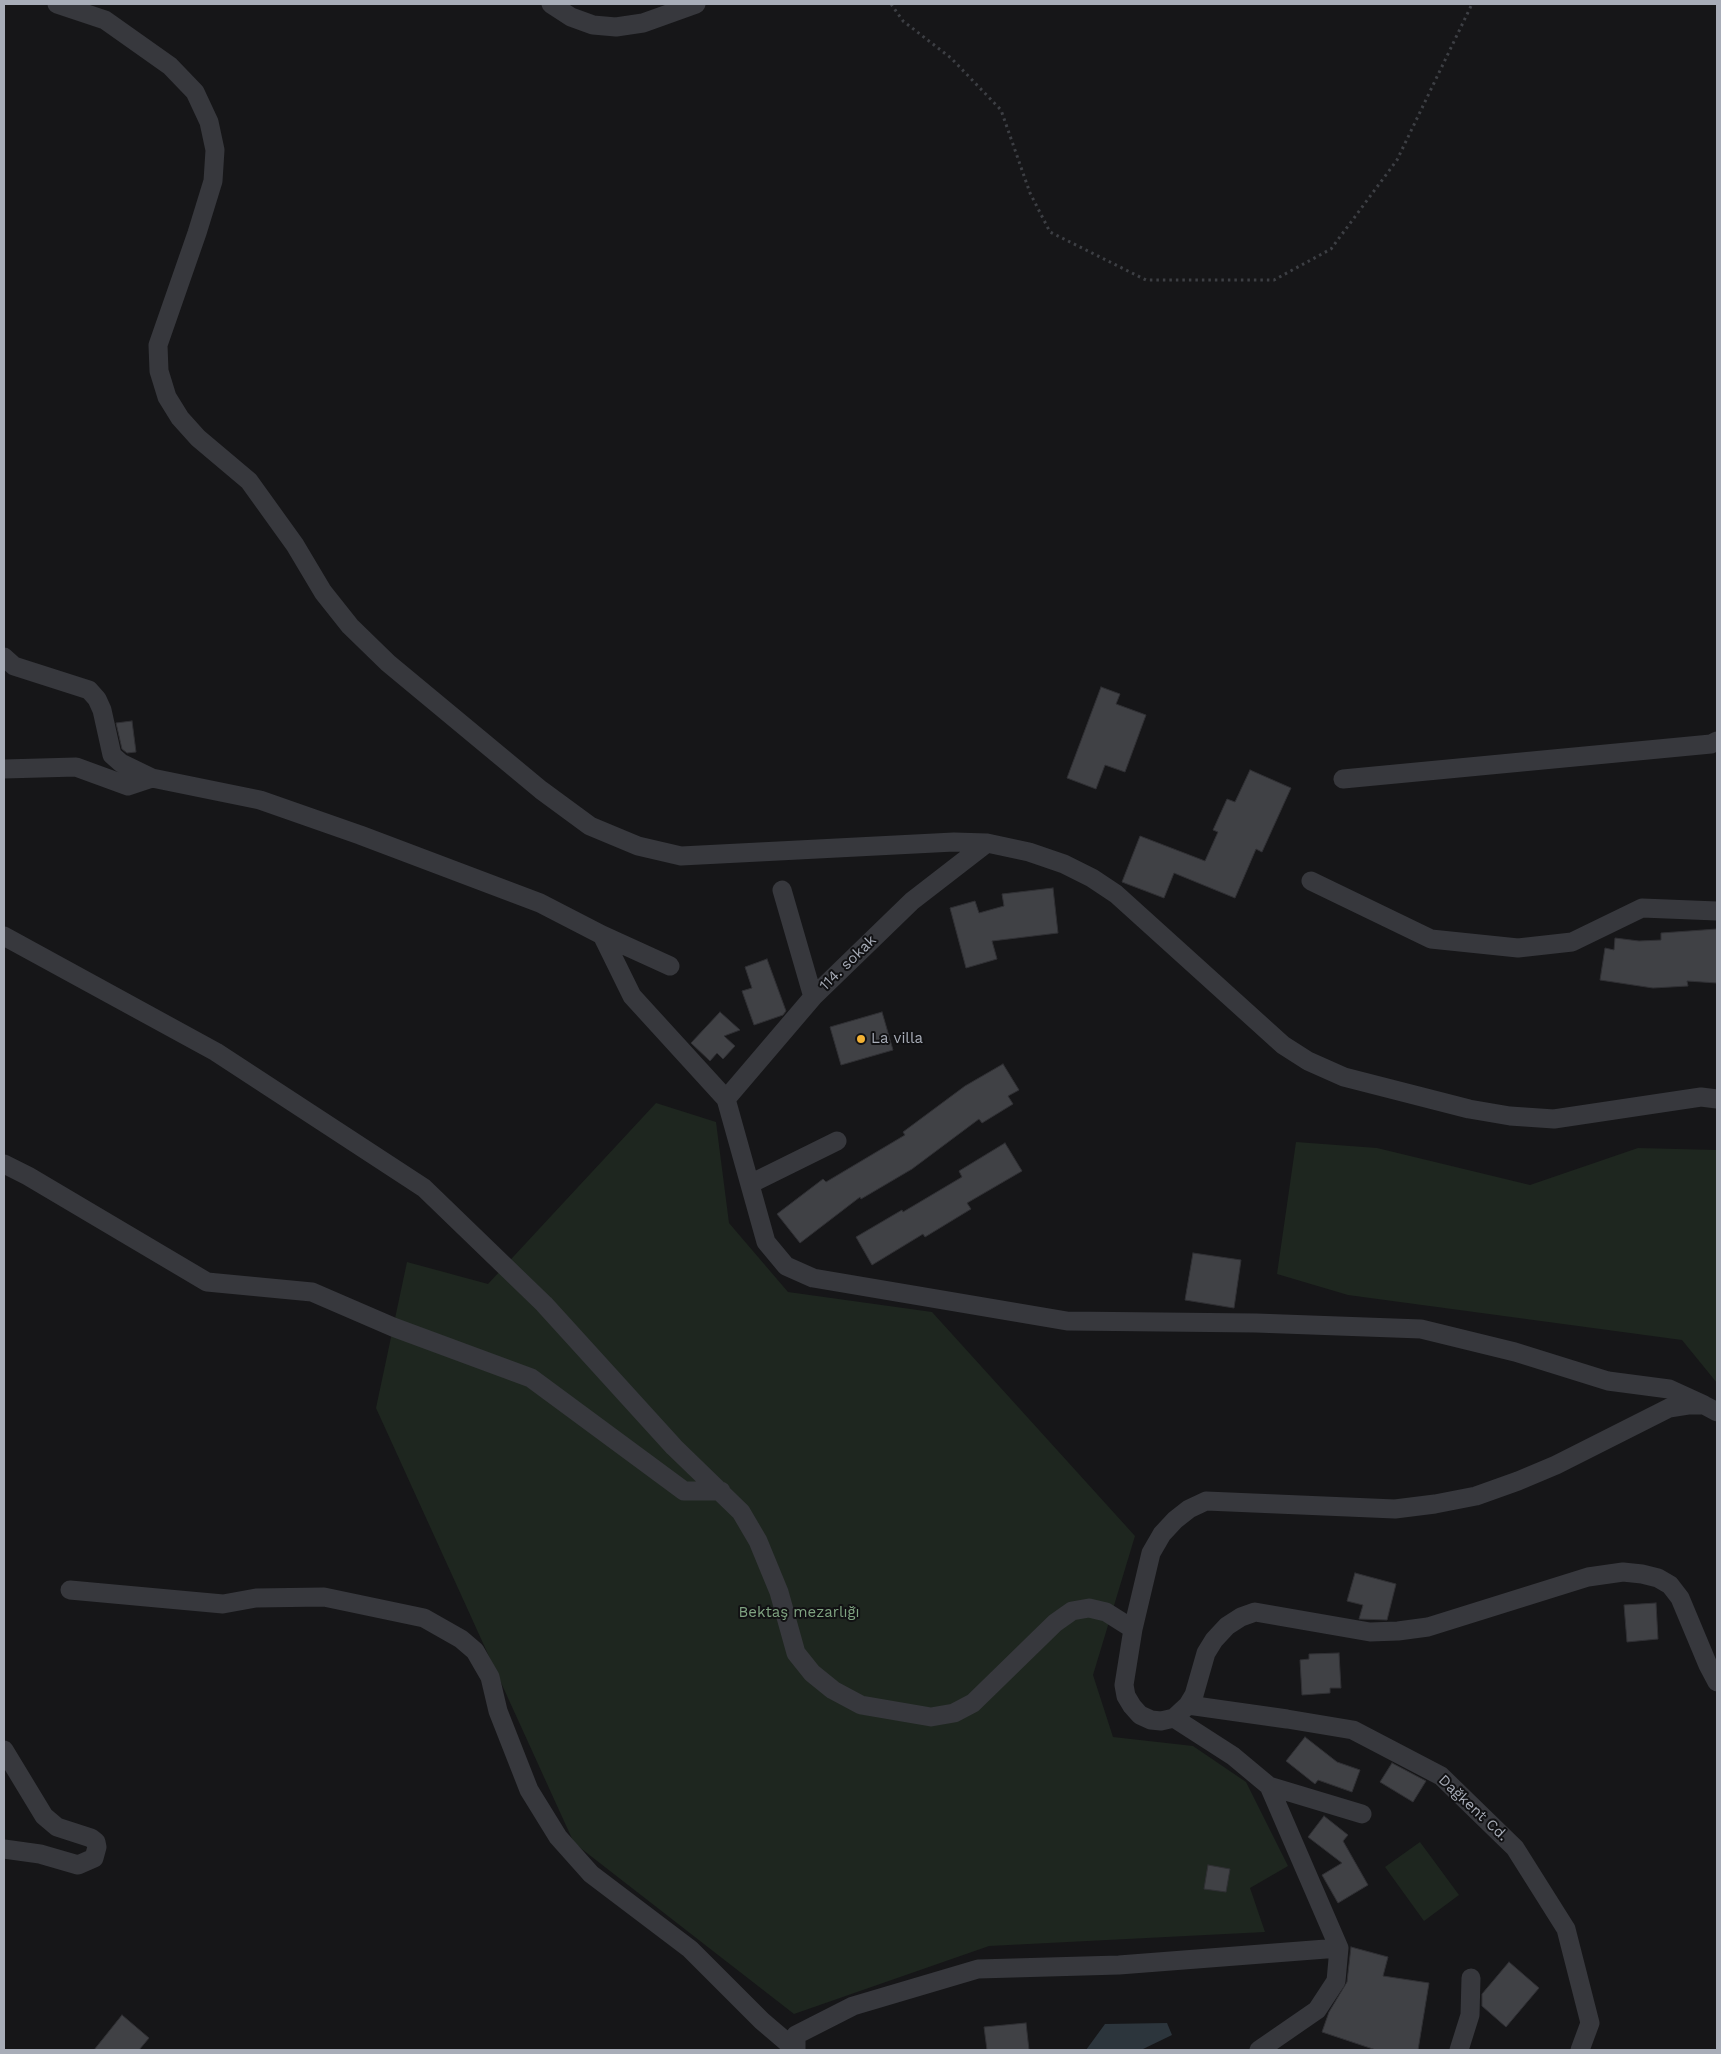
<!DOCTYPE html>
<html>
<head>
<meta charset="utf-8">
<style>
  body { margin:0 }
  #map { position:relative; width:1721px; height:2054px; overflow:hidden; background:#161618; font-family:"Work Sans",sans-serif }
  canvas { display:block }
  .frame { position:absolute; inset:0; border:5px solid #a8adb8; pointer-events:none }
</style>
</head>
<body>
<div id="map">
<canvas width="1721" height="2054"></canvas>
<div class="frame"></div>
</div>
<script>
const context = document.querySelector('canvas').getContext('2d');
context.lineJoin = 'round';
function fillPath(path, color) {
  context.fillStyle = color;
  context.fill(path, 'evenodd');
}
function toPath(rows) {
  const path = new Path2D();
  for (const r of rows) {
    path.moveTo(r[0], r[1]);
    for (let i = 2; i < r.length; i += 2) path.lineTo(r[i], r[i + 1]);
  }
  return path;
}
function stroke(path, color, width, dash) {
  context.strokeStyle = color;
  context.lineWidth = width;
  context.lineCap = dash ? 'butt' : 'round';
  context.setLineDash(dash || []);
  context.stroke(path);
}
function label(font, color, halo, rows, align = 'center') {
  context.font = font + ' "Work Sans",sans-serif';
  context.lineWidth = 4;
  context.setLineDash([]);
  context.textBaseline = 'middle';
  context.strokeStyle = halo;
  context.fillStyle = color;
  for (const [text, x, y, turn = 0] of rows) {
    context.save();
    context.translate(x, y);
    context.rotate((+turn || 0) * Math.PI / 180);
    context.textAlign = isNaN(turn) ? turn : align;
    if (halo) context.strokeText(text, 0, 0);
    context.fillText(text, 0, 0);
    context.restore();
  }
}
fillPath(toPath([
  [656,1103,716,1122,729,1223,788,1292,932,1312,1135,1536,1093,1675,1113,1737,1193,1746,1246,1782,1288,1866,1250,1888,1265,1932,989,1946,794,2014,574,1843,376,1408,407,1262,488,1284],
  [1296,1142,1377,1148,1530,1185,1638,1148,1717,1150,1717,1383,1682,1340,1348,1295,1277,1274],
  [1420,1842,1459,1895,1424,1921,1385,1867]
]), '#1e261f');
fillPath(toPath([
  [1167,2023,1172,2035,1141,2050,1086,2050,1105,2024]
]), '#2c353c');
const building = toPath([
  [1101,687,1120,694,1116,704,1146,715,1125,772,1105,765,1096,789,1067,778,1101,687],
  [132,721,136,752,127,753,122,749,116,723,132,721],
  [1250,770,1291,788,1262,852,1256,849,1235,898,1174,873,1164,898,1122,882,1140,836,1205,861,1218,832,1213,830,1227,799,1235,802,1250,770],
  [1053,888,1058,933,992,941,997,959,966,968,950,908,975,901,979,913,1004,906,1002,894,1053,888],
  [1717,929,1717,983,1687,981,1688,986,1653,988,1600,980,1605,948,1614,950,1615,938,1639,941,1661,940,1661,933,1717,929],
  [767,959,786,1011,783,1015,754,1025,742,991,752,988,745,967,767,959],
  [720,1012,740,1030,724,1036,735,1046,723,1059,717,1053,710,1061,691,1043,720,1012],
  [882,1012,893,1050,841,1065,830,1027,882,1012],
  [1003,1064,1019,1090,1008,1096,1013,1104,982,1123,979,1119,912,1169,861,1199,860,1197,800,1243,777,1214,823,1179,826,1182,905,1135,903,1132,965,1086,1003,1064],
  [1005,1143,1022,1171,967,1203,971,1209,925,1237,923,1234,872,1265,856,1237,902,1210,903,1212,962,1177,959,1171,1005,1143],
  [1193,1253,1241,1260,1234,1308,1185,1300,1193,1253],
  [1355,1573,1396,1584,1387,1620,1359,1619,1363,1605,1347,1601,1355,1573],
  [1656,1603,1658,1639,1627,1642,1624,1605,1656,1603],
  [1339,1653,1341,1688,1330,1688,1330,1693,1302,1695,1300,1660,1309,1659,1309,1654,1339,1653],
  [1305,1737,1337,1762,1360,1770,1352,1792,1318,1780,1315,1784,1286,1761,1305,1737],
  [1392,1763,1426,1781,1413,1802,1380,1782,1392,1763],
  [1324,1816,1348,1835,1343,1841,1368,1885,1338,1903,1322,1875,1342,1863,1308,1837,1324,1816],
  [1208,1865,1230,1869,1226,1892,1204,1889,1208,1865],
  [1351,1947,1388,1957,1383,1976,1429,1983,1418,2050,1376,2050,1322,2032,1329,2012,1347,1982,1351,1947],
  [1509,1962,1539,1988,1506,2027,1482,2006,1482,1994,1509,1962],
  [122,2015,149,2038,139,2050,94,2050,122,2015],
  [1026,2023,1029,2050,987,2050,984,2027,1026,2023]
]);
fillPath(building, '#404145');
stroke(building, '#303034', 1);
stroke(toPath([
  [891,4,903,21,951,58,1001,110,1030,193,1050,232,1146,280,1274,280,1331,249,1397,160,1472,4]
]), '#3d3f44', 3, [2.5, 4]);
stroke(toPath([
  [57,4,105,20,170,66,195,92,209,122,215,150,213,181,197,233,158,345,159,371,167,397,180,418,198,438,249,481,295,545,323,592,350,626,388,663,541,790,590,826,638,846,681,856,954,842,987,843,1029,852,1064,864,1092,878,1116,894,1283,1045,1308,1061,1344,1077,1469,1109,1510,1116,1554,1119,1701,1097,1717,1099],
  [551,4,571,17,593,25,616,27,643,23,696,4],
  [4,657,14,666,89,690,97,699,102,710,112,755,121,763,152,778],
  [4,769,76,767,128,786,152,778,260,800,360,835,540,903,602,935,632,996,726,1099,766,1242,786,1266,813,1278,1067,1321,1256,1323,1421,1329,1515,1352,1608,1381,1669,1389,1704,1405],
  [1343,779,1711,744,1717,741],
  [1311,881,1431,939,1518,948,1572,942,1642,908,1717,911],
  [782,890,813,997],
  [602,935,670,966],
  [4,936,216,1052,424,1188,544,1304,674,1447,741,1512,758,1541,779,1592,796,1653,812,1673,833,1690,861,1705,931,1717,954,1713,973,1703,1055,1623,1072,1611,1089,1608,1106,1612,1133,1629],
  [726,1099,813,997,912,901,987,843],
  [4,1164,28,1176,207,1282,312,1292,393,1327,531,1378,684,1491,721,1491],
  [750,1184,837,1141],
  [1717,1412,1704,1405,1688,1405,1669,1408,1556,1465,1518,1481,1476,1496,1435,1504,1395,1509,1206,1501,1189,1509,1175,1520,1162,1534,1151,1553,1133,1629,1124,1685,1126,1696,1132,1706,1140,1715,1151,1720,1161,1721,1174,1718,1188,1705,1194,1695,1206,1653,1214,1640,1227,1626,1241,1617,1255,1612,1370,1632,1398,1631,1428,1627,1588,1577,1623,1572,1642,1574,1658,1578,1670,1585,1680,1598,1708,1665,1717,1682],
  [70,1590,223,1604,256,1598,324,1597,424,1618,461,1639,475,1651,490,1677,498,1711,529,1790,558,1837,591,1874,690,1949,762,2021,796,2050],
  [1188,1705,1287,1719,1353,1730,1441,1776,1515,1848,1566,1929,1590,2023,1580,2050],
  [1269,1786,1362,1814],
  [4,1849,40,1854,78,1865,94,1858,97,1847,96,1842,91,1838,57,1827,44,1816,4,1750],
  [796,2050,796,2035,853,2006,978,1969,1119,1965,1339,1948,1269,1786,1233,1756,1174,1718],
  [1259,2050,1317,2010,1336,1981,1339,1948],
  [1459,2050,1470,2015,1471,1978]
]), '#37383d', 19);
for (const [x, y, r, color] of [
  [861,1039,5,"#f2b134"]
]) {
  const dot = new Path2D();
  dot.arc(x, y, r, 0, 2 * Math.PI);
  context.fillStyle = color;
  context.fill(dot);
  stroke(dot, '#111113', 2);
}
label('15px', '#a8adb8', '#111113', [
  ["114. sokak",848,963,-44],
  ["Dağkent Cd.",1473,1808,43]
]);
label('15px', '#a8adb8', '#111113', [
  ["La villa",871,1039]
], 'left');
label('15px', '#7fa381', '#111113', [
  ["Bektaş mezarlığı",799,1613]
]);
</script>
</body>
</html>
